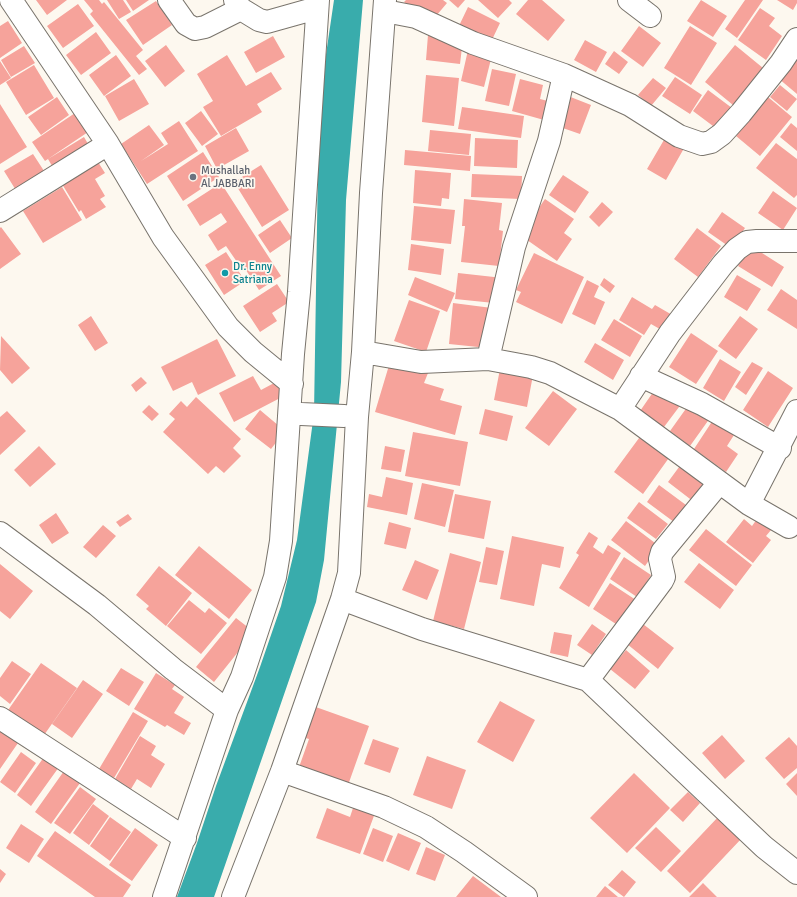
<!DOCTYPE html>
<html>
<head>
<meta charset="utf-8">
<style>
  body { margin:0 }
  canvas { display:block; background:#fdf8ef }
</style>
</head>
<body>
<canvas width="797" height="897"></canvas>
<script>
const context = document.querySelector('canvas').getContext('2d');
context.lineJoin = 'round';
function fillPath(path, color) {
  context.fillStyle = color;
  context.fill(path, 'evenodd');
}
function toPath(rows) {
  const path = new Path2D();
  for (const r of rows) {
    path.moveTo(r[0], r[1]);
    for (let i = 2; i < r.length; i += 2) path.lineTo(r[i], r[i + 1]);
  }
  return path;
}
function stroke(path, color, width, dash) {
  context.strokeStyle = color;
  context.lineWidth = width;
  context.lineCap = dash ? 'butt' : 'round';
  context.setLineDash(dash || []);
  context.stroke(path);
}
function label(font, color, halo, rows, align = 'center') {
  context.font = font + ' Signika,sans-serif';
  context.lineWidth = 3.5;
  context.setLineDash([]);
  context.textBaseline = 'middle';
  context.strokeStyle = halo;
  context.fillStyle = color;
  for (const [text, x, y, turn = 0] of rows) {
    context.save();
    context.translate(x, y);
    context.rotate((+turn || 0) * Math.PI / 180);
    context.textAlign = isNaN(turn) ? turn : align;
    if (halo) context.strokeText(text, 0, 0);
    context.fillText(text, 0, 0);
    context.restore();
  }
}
fillPath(toPath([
  [334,0,363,0,346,200,341,382,324,560,316,602,214,897,177,897,197,843,216,786,260,667,281,606,297,540,314,413,319,102]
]), '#39acac');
fillPath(toPath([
  [36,0,67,0,47,15],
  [84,0,99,0,102,4,104,2,143,50,136,56,147,69,139,75,90,14,93,11],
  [107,0,123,0,131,12,119,19],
  [126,0,149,0,133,11],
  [406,0,443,0,447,3,431,22,404,2],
  [449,0,465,0,458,8],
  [478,0,509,0,512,3,498,18],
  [528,0,542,0,565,20,548,41,516,14],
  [701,0,727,16,713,37,687,21],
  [745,0,763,0,737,38,725,29],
  [777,0,797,0,797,3,793,10],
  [156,1,172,25,143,45,126,20],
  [78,4,94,26,63,48,47,26],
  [468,7,500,23,489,46,457,30],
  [760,8,775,18,769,26,782,36,766,60,738,40],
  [8,21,22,43,0,58,0,26],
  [639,26,661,43,643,67,621,51],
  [690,26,717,43,691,85,664,68],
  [96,32,111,53,81,75,66,55],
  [428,35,463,39,460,64,426,60],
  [273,36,285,57,256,73,244,52],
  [585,40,607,52,596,72,574,60],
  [166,45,185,71,165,87,145,61],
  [735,45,763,68,733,105,705,82],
  [24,46,35,63,11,77,1,60],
  [468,50,492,55,484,87,461,81],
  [614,51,628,62,619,74,605,64],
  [797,54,797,94,778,78],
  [116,55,131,76,104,96,89,75],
  [227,55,246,86,271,72,282,89,257,104,262,112,221,136,203,107,213,101,197,74],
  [0,61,11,78,0,85],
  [34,65,54,98,26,115,6,82],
  [492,69,516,74,509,106,485,101],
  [426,75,459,78,454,126,422,122],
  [675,77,702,95,690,114,662,96],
  [653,78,666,88,651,106,638,95],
  [134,79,149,104,119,121,105,96],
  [520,79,543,85,540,99,548,101,544,120,512,111],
  [780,85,797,99,787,111,770,97],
  [708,90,732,108,717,129,693,111],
  [568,96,591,105,580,134,557,126],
  [57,97,69,115,41,135,28,117],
  [768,97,792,117,760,156,736,136],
  [0,104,27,147,0,164],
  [462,107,524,116,521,138,458,129],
  [81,109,94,128,45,161,32,142],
  [201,111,218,134,202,146,185,123],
  [179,121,198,151,147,184,121,144,149,125,164,145,141,161,168,144,161,133],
  [791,123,797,128,797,151,780,137],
  [236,128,249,151,217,169,205,146],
  [430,130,471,134,469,155,428,151],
  [668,133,687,143,666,180,647,169],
  [84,137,91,149,55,171,48,159],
  [475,138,518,140,517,168,474,166],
  [776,143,797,159,797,195,794,198,756,168],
  [405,150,471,156,470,171,404,165],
  [203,152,219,177,183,201,167,176],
  [33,154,46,174,17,192,4,171],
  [98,162,105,173,95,179,105,196,100,199,106,207,86,219,81,210,79,212,62,184],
  [261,165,289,210,262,227,234,182],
  [415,170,451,173,449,199,442,198,441,206,413,203],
  [472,174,522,176,521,199,471,197],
  [563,175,589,192,575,213,549,195],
  [221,183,281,276,259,290,240,261,237,262,226,246,218,251,208,235,227,222,221,213,200,226,187,205],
  [62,187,82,220,43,243,23,211],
  [773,191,797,208,783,230,758,213],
  [464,199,502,203,499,230,503,231,499,266,461,262,465,226,462,226],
  [545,199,574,219,564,233,572,239,557,261,520,235],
  [602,202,613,212,599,227,589,217],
  [414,206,455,210,451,244,411,240],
  [722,212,745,228,731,248,708,232],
  [280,220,292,238,270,253,258,235],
  [1,227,21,254,0,269,0,228],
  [697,228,721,246,698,277,674,259],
  [411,244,444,249,441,275,408,270],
  [751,246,784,267,772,287,738,266],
  [226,252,245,281,224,295,205,265],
  [534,253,584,277,562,324,516,302,521,292,516,290],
  [458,273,503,278,494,303,455,299],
  [737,275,761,289,747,311,724,297],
  [415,277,455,293,447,312,408,295],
  [604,278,615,286,610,293,600,285],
  [587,280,599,286,594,297,605,302,595,325,572,314],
  [277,284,289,302,272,313,277,321,260,332,243,306],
  [781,289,797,300,797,329,767,310],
  [632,297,652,309,655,305,674,316,665,332,651,324,644,335,619,320],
  [409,300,440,311,426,352,394,341],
  [453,303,492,308,488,348,449,344],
  [91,316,108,343,95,351,78,325],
  [740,316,758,329,736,359,718,346],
  [614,319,642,336,630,357,601,340],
  [691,333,718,351,696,384,669,367],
  [1,336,30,368,12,384,0,370],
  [217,339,236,376,198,395,192,382,173,391,161,367],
  [595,343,624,360,613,380,584,362],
  [720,359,741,372,724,401,703,388],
  [390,362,428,373,424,383,444,389,440,400,462,406,455,435,375,412],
  [752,362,763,368,746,395,735,387],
  [500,369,533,375,527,407,494,400],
  [768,371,793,388,768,427,743,410],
  [253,376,261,390,276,382,284,396,234,422,219,393],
  [141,377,147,383,136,392,131,385],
  [658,385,682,403,661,431,638,414],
  [553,391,577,409,549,446,525,428],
  [196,397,241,439,233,448,241,456,224,473,216,466,208,474,163,432,175,419,169,414,181,401,187,407],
  [690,403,710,418,690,446,670,431],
  [149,405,159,414,152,421,142,412],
  [485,409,513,416,507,441,479,434],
  [260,410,285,431,271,449,245,429],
  [7,411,26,431,0,455,0,417],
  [713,420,734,435,727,446,738,454,726,472,694,449],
  [413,432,468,442,460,486,405,476],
  [642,434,671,455,643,494,614,472],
  [39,446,56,464,30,487,14,470],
  [385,446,405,450,401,472,381,469],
  [682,463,709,482,694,502,668,482],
  [386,477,413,483,407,515,367,507,369,494,382,497],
  [422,483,454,490,445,527,414,519],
  [659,485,686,505,674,522,647,502],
  [455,494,491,501,484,539,448,532],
  [639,502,668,524,656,539,627,518],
  [56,513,69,533,52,544,39,525],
  [128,514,132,519,120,527,116,522],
  [744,519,752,526,757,519,771,530,766,536,771,540,753,563,726,542],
  [626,521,659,546,645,566,611,540],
  [389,522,411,528,406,549,384,544],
  [103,525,116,536,96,558,83,547],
  [706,529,752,565,736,586,689,550],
  [589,532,598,538,593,547,603,554,608,545,621,553,589,607,559,588,579,555,576,553],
  [512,536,564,547,560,568,542,564,534,606,500,599],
  [199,546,252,590,229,619,175,575],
  [486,547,504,551,497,585,479,582],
  [450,553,481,562,464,629,433,621],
  [624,557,651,575,637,597,610,579],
  [415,560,439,570,427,600,402,590],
  [699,563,734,590,720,609,684,582],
  [0,564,33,591,10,619,0,611],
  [159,566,192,593,166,626,146,609,149,606,136,595],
  [610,583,636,600,619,626,593,609],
  [189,600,205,613,209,608,227,623,201,654,167,626],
  [236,618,254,632,214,682,196,667],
  [592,624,606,634,592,655,577,645],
  [643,624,674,648,658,669,627,644],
  [554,632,572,635,568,657,550,653],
  [626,650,650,671,635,689,610,669],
  [12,661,31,674,10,704,0,696,0,678],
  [41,663,77,688,42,738,6,713],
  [121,668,144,682,129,706,106,691],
  [156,673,175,685,172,689,184,697,174,713,191,723,184,735,167,725,165,727,134,709],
  [83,680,103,694,72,738,52,724],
  [500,701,535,720,513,762,477,742],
  [313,706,369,726,347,788,298,770,309,739,302,737],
  [133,712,148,721,114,778,99,769],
  [1,731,18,743,0,769,0,732],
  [722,735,745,761,725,779,702,753],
  [140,736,156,746,151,755,165,764,151,788,137,779,131,789,115,779],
  [789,737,797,746,797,768,784,779,765,758],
  [373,739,399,748,390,773,364,764],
  [21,752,36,763,15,793,0,782],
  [427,756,466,770,452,809,413,795],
  [44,757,59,767,31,806,17,795],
  [64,771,80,783,51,824,35,812],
  [634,773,670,808,627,853,590,818],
  [797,773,797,796,786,784],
  [80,787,96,799,70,834,54,823],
  [688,792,700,803,683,822,670,810],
  [93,804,109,816,89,845,73,833],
  [354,805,375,813,360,854,316,838,327,808,350,817],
  [719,816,742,838,690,893,667,871],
  [110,817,131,832,110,861,90,846],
  [21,824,44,839,29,863,6,848],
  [656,827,681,851,661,872,635,848],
  [135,828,158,845,132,881,109,865],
  [373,828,393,836,383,862,363,854],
  [55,831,131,885,123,897,95,897,37,856],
  [398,833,421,843,409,871,386,861],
  [426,847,445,855,435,881,416,874],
  [0,869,6,874,0,883],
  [622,870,636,882,624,897,608,885],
  [473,876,501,897,456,897],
  [703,883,717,897,689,897],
  [605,886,618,897,596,897]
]), '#f6a39b');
const minor = toPath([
  [11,0,108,144,163,237,228,327,253,352,292,384],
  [169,0,186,24,195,29,205,27,241,9],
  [235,0,241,9,259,20,267,22,317,8],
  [629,0,650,16],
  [385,11,416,17,473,43,564,75,630,105,679,136,702,144,711,142,722,134,741,113,781,63,797,39],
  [0,211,108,144],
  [363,352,421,362,488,359,531,367,550,373,620,409,749,504,789,527],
  [488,359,514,247,549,141,564,75],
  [641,376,702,404,780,448],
  [620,409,670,333,723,264,737,249,747,242,757,241,797,241],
  [301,414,344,416],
  [749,504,797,411],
  [0,533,97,605,173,669,227,710],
  [342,599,422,629,588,680,764,847,797,873],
  [588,680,662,581,664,577,660,559,662,552,719,483],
  [0,718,185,838],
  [282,771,384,807,426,827,464,852,526,897],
  [164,897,227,710,242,677,275,577,281,541,293,354,299,292,318,0],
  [233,897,282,771,342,599,349,573,357,417,363,352,371,193,385,0]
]);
stroke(minor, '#79746c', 24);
stroke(minor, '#fff', 22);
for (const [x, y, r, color] of [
  [193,177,4,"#6b7280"],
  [225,273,4,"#0f9aa8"]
]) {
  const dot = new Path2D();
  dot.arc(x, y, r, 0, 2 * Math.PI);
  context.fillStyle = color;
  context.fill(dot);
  stroke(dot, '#fdf8ef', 1.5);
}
label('11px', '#5b616d', '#fdf8ef', [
  ["Mushallah",201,171],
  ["Al JABBARI",201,184]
], 'left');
label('11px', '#0d838f', '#fdf8ef', [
  ["Dr. Enny",233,267],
  ["Satriana",233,280]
], 'left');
</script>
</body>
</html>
